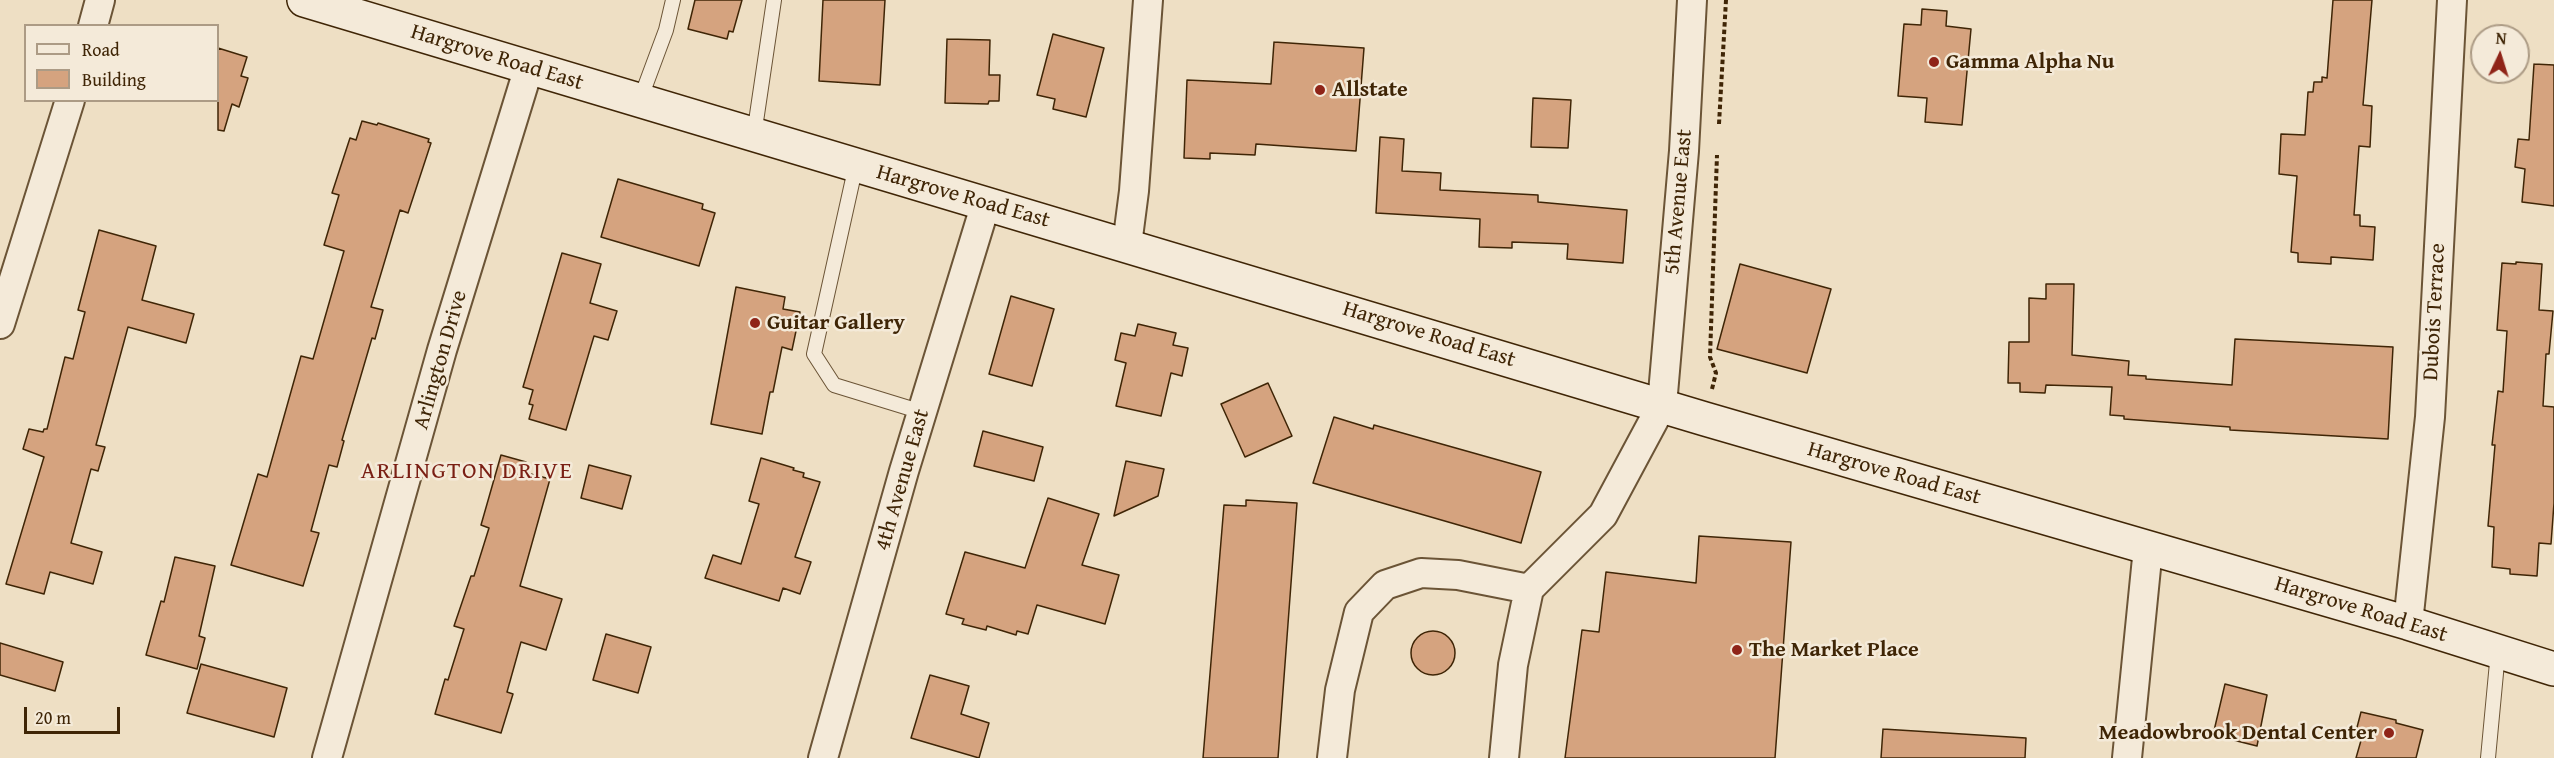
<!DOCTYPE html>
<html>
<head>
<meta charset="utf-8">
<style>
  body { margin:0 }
  #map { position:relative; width:2554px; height:758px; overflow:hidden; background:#eedfc4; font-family:"Gentium Book Plus",serif }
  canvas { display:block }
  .legend { position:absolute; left:24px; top:24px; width:195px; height:78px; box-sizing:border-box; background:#f4ead9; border:2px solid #ac9b85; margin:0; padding:8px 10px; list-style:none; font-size:18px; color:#3f2506 }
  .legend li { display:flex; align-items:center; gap:12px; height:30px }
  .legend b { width:30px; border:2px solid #ac9b85 }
  .north { position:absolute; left:2470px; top:24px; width:60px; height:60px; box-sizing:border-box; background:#f4ead9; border:2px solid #ac9b85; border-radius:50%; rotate:4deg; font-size:16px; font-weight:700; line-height:24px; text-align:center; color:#3f2506 }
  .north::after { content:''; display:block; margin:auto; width:21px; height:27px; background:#8f2418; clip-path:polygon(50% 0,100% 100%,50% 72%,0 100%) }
  .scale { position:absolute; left:24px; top:707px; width:96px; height:27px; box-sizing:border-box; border:3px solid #3f2506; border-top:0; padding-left:8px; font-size:18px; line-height:21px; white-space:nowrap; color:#3f2506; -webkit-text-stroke:4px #f4ead9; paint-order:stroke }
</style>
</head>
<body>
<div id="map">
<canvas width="2554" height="758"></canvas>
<ul class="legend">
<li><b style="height:8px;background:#f4ead9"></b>Road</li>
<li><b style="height:16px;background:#d5a37f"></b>Building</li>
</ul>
<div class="north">N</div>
<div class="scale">20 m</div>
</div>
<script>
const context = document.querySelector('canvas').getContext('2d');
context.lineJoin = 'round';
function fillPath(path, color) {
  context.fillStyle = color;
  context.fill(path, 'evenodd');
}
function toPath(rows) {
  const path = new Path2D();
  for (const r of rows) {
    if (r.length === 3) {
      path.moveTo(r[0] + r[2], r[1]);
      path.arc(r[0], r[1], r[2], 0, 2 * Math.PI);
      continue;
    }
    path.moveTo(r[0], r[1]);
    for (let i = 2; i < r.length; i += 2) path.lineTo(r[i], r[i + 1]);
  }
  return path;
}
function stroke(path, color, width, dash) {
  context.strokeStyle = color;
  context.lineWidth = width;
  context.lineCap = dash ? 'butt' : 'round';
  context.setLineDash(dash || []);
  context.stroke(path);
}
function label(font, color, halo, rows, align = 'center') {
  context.font = font + ' "Gentium Book Plus",serif';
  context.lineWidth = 5;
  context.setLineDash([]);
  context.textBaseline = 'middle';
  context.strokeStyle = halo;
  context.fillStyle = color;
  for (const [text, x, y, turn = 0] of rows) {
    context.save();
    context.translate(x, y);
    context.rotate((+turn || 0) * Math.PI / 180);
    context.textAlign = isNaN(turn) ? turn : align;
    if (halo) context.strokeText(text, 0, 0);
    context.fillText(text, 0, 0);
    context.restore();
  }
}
const building = toPath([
  [695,0,742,0,733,32,729,31,727,39,688,29,695,0],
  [823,0,885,0,880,85,819,81,823,0],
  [2333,0,2372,0,2363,105,2372,106,2370,147,2359,146,2354,215,2360,215,2360,226,2375,227,2373,260,2331,257,2331,264,2298,262,2298,253,2291,252,2297,176,2279,174,2281,134,2305,135,2308,92,2313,92,2314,82,2322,82,2322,77,2327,78,2333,0],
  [1922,9,1947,11,1946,26,1971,29,1962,125,1925,122,1927,98,1898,96,1904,24,1921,25,1922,9],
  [1053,34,1104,48,1086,117,1053,109,1055,99,1037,95,1053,34],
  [947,39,990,40,989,75,1000,75,999,101,989,101,988,104,945,103,947,39],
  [1274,42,1364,48,1356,151,1256,144,1255,155,1210,153,1210,159,1184,158,1187,80,1271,84,1274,42],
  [218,48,247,57,241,76,248,78,239,107,232,104,224,131,218,130,218,48],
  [2534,64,2554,65,2554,206,2522,202,2525,169,2515,167,2518,139,2529,140,2534,64],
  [1533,98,1571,100,1568,148,1531,147,1533,98],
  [362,121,377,125,378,123,429,139,428,142,431,143,408,213,400,210,371,307,383,310,375,339,372,338,342,440,344,441,337,467,329,465,311,531,319,533,303,586,231,565,258,474,267,477,301,356,313,359,344,251,324,245,339,195,332,193,350,138,356,140,362,121],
  [1380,137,1404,139,1402,171,1441,173,1440,190,1538,195,1538,202,1627,210,1623,263,1567,259,1568,244,1512,242,1512,248,1479,247,1480,219,1376,213,1380,137],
  [618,179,703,204,702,209,715,213,699,266,601,237,618,179],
  [99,230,156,246,142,300,194,314,186,343,128,327,96,445,105,447,98,471,91,469,71,543,102,552,93,584,50,572,44,594,6,584,44,457,23,449,29,429,43,432,44,429,47,429,65,357,73,359,85,312,78,310,99,230],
  [562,253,601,264,590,303,617,311,608,340,594,336,566,430,529,419,533,405,529,404,533,390,523,387,562,253],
  [2516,262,2542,264,2539,310,2553,311,2549,354,2546,354,2543,406,2554,407,2554,503,2551,544,2539,543,2537,576,2510,574,2510,569,2492,567,2494,527,2488,526,2495,445,2492,445,2498,391,2503,392,2507,331,2497,330,2502,263,2516,264,2516,262],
  [1740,264,1831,289,1807,373,1717,349,1740,264],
  [2046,284,2074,284,2072,355,2129,361,2128,375,2146,376,2146,379,2232,385,2235,339,2393,347,2388,439,2230,430,2230,427,2124,419,2124,416,2110,415,2112,387,2046,385,2045,393,2020,392,2020,383,2008,383,2009,342,2029,342,2029,298,2046,299,2046,284],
  [736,287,785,297,783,309,800,312,792,350,782,347,773,392,770,392,762,434,711,424,736,287],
  [1011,296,1054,309,1032,386,989,374,1011,296],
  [1138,324,1176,333,1173,345,1188,348,1182,376,1171,373,1161,416,1116,406,1126,363,1115,360,1121,333,1135,336,1138,324],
  [1268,383,1292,436,1245,457,1221,404,1268,383],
  [1334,417,1373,429,1374,425,1541,472,1521,543,1313,483,1334,417],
  [983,431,1043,447,1034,481,974,466,983,431],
  [501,455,526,462,523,472,550,479,520,586,562,599,546,650,521,642,507,692,513,694,501,733,435,714,445,679,448,680,464,629,454,626,471,576,474,576,489,528,481,525,501,455],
  [761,458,794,468,793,470,804,473,803,477,820,482,795,557,811,562,800,594,783,588,779,601,705,578,713,555,741,564,759,504,749,501,761,458],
  [1126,461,1164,469,1158,496,1114,516,1126,461],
  [589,465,631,476,622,509,581,498,589,465],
  [1048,498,1099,514,1082,565,1119,575,1105,624,1037,605,1028,634,1017,631,1016,635,987,626,986,630,962,624,964,619,946,614,965,552,1025,568,1048,498],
  [1246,500,1297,503,1278,758,1203,758,1224,505,1246,506,1246,500],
  [1699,536,1791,542,1775,758,1565,758,1582,630,1599,632,1606,572,1696,583,1699,536],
  [175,557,215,566,199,636,205,638,197,669,146,655,161,601,164,602,175,557],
  [1433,653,22],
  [606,634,651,647,638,693,593,680,606,634],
  [0,643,63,662,55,691,0,675,0,643],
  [201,664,287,688,274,737,187,713,201,664],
  [930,675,969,686,961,714,989,723,979,758,911,738,930,675],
  [2225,684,2267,695,2257,746,2213,735,2225,684],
  [2361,712,2396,720,2396,723,2423,730,2416,758,2356,758,2362,737,2355,735,2361,712],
  [1883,729,2026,738,2025,758,1881,758,1883,729]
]);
fillPath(building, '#d5a37f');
stroke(building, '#3f2506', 1.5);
const lane = toPath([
  [640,100,666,30,673,0],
  [754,135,774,0],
  [856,165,814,354,834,385,922,412],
  [2488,758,2498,652]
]);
const street = toPath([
  [93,26,100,0],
  [1127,245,1134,191,1148,0],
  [0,324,70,100],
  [1529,589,1603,515,1662,405,1684,151,1692,0],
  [2408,623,2430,417,2452,0],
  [327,758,442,350,529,67],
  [823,758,904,471,986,203],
  [1332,758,1340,690,1359,612,1385,585,1421,573,1458,575,1529,589,1513,665,1504,758],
  [2127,758,2148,548]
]);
const secondary = toPath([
  [304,0,1705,419,2408,623,2554,669]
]);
stroke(lane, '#6b5436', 16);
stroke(street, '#6b5436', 32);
stroke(secondary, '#3f2506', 36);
stroke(toPath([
  [1719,124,1726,0],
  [1712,389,1716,373,1710,357,1717,155]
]), '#3f2506', 4, [4.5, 3]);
stroke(lane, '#f4ead9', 14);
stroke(street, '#f4ead9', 28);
stroke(secondary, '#f4ead9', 33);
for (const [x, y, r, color] of [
  [1934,62,6,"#8f2418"],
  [1320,90,6,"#8f2418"],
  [755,323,6,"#8f2418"],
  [1737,650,6,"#8f2418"],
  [2389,733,6,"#8f2418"]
]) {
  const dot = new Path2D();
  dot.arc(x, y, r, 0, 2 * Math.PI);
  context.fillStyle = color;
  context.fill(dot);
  stroke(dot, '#f4ead9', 2);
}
label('22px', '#3f2506', '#f4ead9', [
  ["Hargrove Road East",497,58,17],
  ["Hargrove Road East",963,197,16],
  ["5th Avenue East",1679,202,-85],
  ["Dubois Terrace",2435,312,-87],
  ["Hargrove Road East",1429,335,17],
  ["Arlington Drive",441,360,-74],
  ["Hargrove Road East",1894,474,16],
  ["4th Avenue East",903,480,-74],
  ["Hargrove Road East",2361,610,17]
]);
label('bold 22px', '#3f2506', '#f4ead9', [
  ["Gamma Alpha Nu",1946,62],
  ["Allstate",1332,90],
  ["Guitar Gallery",767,323],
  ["The Market Place",1749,650],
  ["Meadowbrook Dental Center",2377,733,"right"]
], 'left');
context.letterSpacing = '1.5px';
label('24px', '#7a1f14', '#f4ead9', [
  ["ARLINGTON DRIVE",467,472]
]);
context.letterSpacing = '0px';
</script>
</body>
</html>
